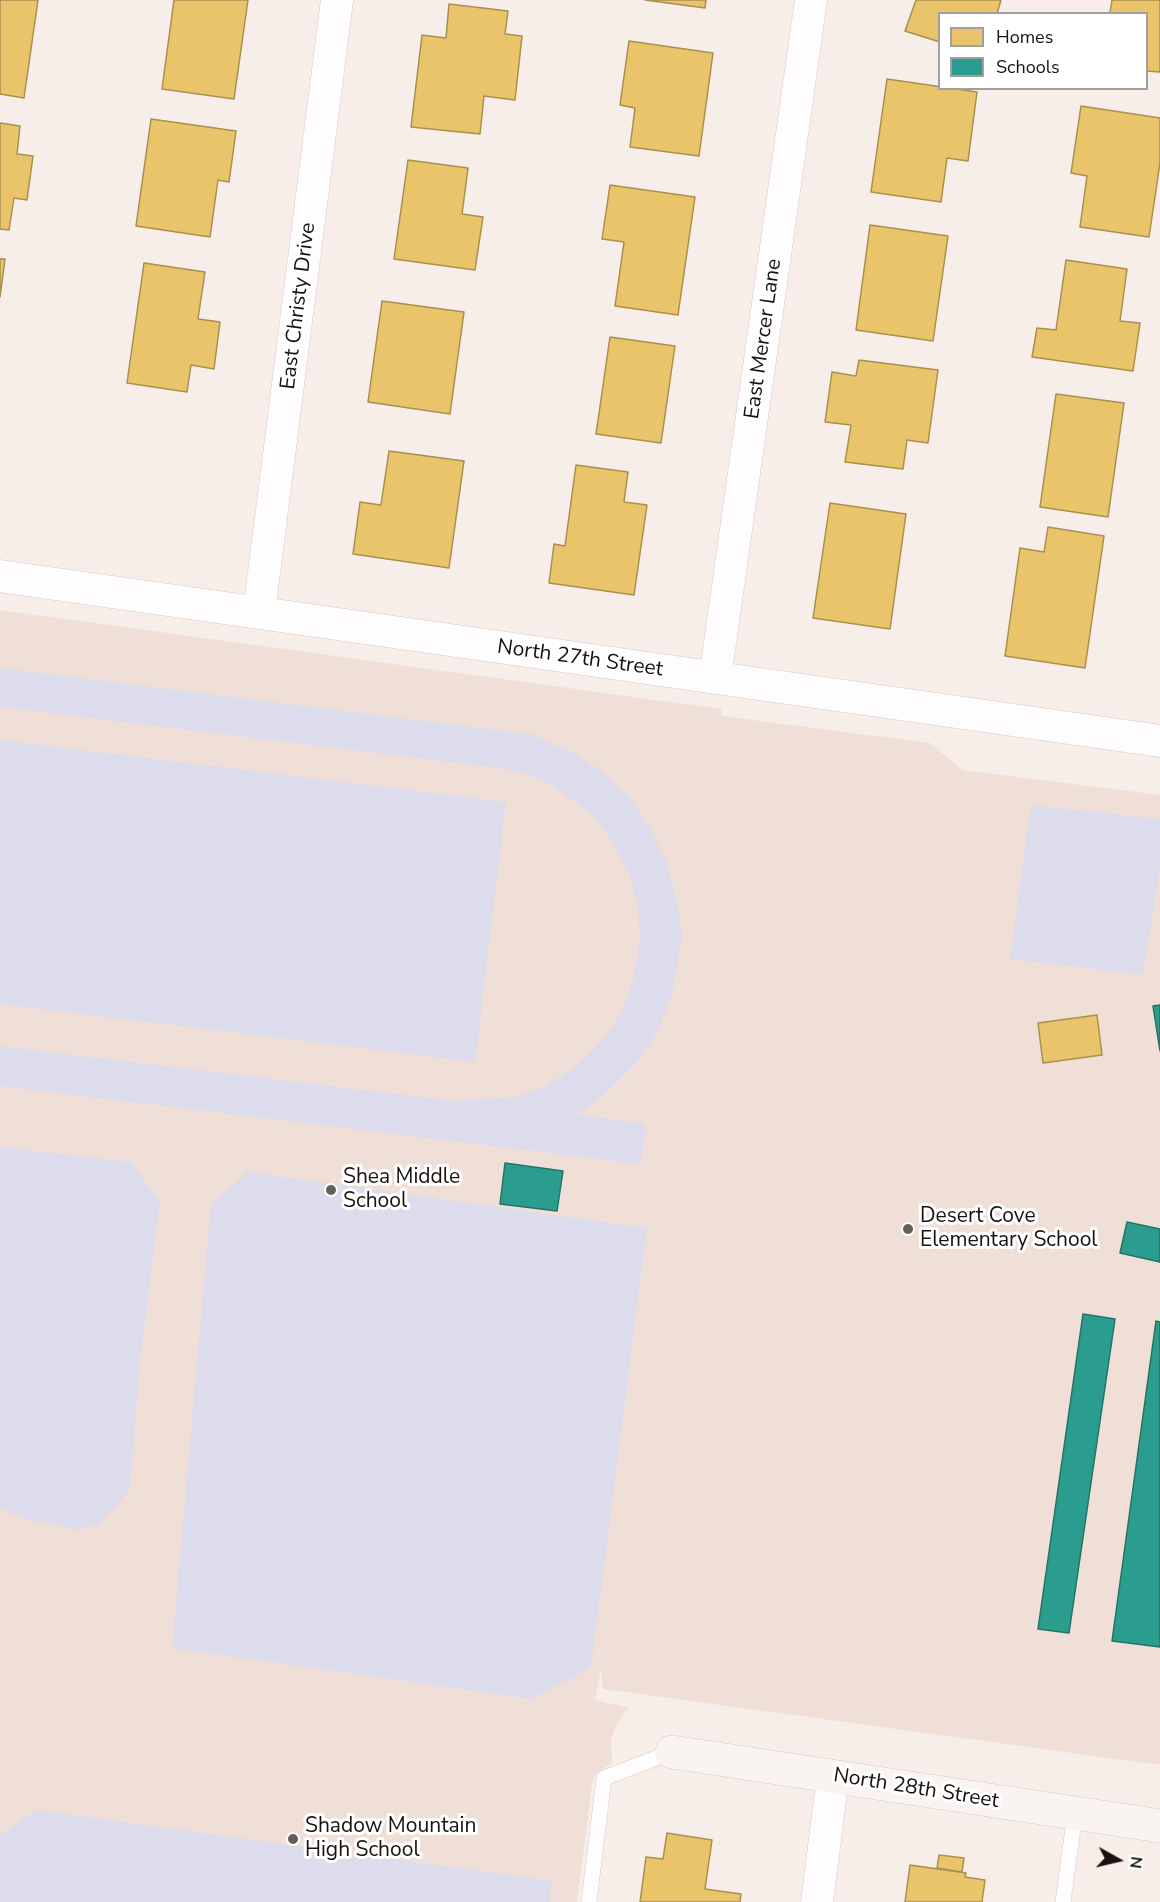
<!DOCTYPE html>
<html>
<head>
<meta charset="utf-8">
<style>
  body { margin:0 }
  #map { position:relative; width:1160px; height:1902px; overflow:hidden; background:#f7eee9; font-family:"Nunito Sans",sans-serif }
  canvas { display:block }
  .legend { position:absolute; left:938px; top:12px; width:210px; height:78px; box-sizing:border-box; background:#fff; border:2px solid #a2a09f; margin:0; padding:8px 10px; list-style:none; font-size:18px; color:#17120e }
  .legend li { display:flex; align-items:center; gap:12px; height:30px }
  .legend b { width:30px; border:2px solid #a2a09f }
  .north { position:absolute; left:1088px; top:1830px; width:60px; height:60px; -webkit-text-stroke:4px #fff; paint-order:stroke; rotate:98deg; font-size:16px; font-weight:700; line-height:24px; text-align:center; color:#17120e }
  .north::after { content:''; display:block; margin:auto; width:21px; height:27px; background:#17120e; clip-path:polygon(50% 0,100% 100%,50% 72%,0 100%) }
</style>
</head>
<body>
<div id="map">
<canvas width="1160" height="1902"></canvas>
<ul class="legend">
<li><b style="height:16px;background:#e9c46a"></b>Homes</li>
<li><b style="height:16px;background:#2a9d8f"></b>Schools</li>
</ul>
<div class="north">N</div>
</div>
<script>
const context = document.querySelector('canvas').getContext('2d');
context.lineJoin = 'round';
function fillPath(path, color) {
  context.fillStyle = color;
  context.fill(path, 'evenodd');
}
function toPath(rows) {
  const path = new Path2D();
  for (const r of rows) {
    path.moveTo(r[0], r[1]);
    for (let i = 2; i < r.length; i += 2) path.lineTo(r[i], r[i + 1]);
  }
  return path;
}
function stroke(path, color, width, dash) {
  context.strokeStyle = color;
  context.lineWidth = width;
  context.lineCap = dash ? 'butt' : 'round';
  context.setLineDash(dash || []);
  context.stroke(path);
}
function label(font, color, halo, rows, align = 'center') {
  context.font = font + ' "Nunito Sans",sans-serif';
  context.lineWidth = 6;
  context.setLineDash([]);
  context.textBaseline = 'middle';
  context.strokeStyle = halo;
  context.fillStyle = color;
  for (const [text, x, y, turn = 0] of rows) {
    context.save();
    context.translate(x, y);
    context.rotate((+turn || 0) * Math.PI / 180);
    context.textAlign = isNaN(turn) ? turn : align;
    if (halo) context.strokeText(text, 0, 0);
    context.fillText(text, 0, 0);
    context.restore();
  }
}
fillPath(toPath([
  [0,610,721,709,722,716,930,743,962,770,1160,795,1160,1765,603,1689,601,1668,595,1700,629,1708,616,1725,611,1741,612,1762,593,1777,577,1902,0,1902]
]), '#f0dfd6');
fillPath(toPath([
  [0,668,530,734,570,751,602,771,634,801,667,861,678,905,682,935,672,994,661,1023,641,1058,599,1100,576,1114,646,1124,640,1164,0,1086,0,1046,454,1101,515,1097,545,1086,577,1066,604,1039,621,1013,633,981,640,940,638,904,630,876,612,841,593,816,568,796,542,780,517,771,492,767,0,707],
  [0,740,506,802,475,1062,0,1004],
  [1031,805,1160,819,1160,868,1143,975,1010,959],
  [0,1147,131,1162,160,1201,140,1362,130,1489,101,1523,80,1530,26,1519,0,1509],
  [248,1172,647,1228,591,1667,531,1699,172,1648,211,1204],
  [37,1810,552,1881,549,1902,0,1902,0,1835]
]), '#dddced');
const homes = toPath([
  [0,0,38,0,24,98,0,94,0,0],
  [174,0,248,0,234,99,162,89,174,0],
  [645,0,706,0,705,8,645,0],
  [916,0,1001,0,997,14,940,14,940,42,905,31,916,0],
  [1112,0,1160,0,1160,72,1146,71,1146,14,1097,14,1110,13,1112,0],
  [449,4,508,11,505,34,522,36,515,100,484,96,480,134,411,127,422,35,446,38,449,4],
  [629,41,713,53,699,156,630,147,635,108,620,105,629,41],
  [887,79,977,92,968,161,947,158,941,202,871,192,887,79],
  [1081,106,1160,118,1160,163,1149,237,1080,227,1087,176,1071,173,1081,106],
  [151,119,236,131,229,182,218,180,210,237,136,226,151,119],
  [0,123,20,126,17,154,33,156,27,200,14,198,9,230,0,229,0,123],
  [408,160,468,168,462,214,483,217,475,270,394,259,408,160],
  [610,185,695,197,678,315,615,306,624,242,602,239,610,185],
  [870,225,948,236,933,341,856,330,870,225],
  [0,259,5,259,0,297,0,259],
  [1066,260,1127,269,1120,321,1140,323,1133,371,1032,357,1037,328,1056,330,1066,260],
  [144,263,205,272,198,319,220,322,214,369,191,365,187,392,127,383,144,263],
  [382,301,464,312,450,414,368,402,382,301],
  [610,337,675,346,661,443,596,434,610,337],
  [859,360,938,370,928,443,907,440,903,469,845,462,851,425,825,422,832,372,856,376,859,360],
  [1056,394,1124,403,1108,517,1040,507,1056,394],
  [389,451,464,461,449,568,353,554,360,502,381,505,389,451],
  [576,465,628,472,624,502,647,505,634,595,549,583,554,544,565,546,576,465],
  [830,503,906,514,890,629,813,618,830,503],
  [1048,527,1104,536,1085,668,1005,656,1020,548,1044,552,1048,527],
  [1097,1015,1102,1055,1043,1063,1038,1023,1097,1015],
  [667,1833,712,1840,705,1889,741,1894,740,1902,640,1902,646,1857,663,1859,667,1833],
  [939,1855,964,1858,962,1872,937,1868,939,1855],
  [910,1865,966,1873,965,1877,985,1880,982,1902,905,1902,910,1865]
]);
fillPath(homes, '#e9c46a');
stroke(homes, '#aa8f4e', 1.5);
const schools = toPath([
  [1160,1005,1160,1051,1153,1006,1160,1005],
  [505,1163,563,1171,557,1211,500,1204,505,1163],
  [1127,1222,1160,1229,1160,1262,1120,1253,1127,1222],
  [1083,1314,1115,1319,1069,1633,1038,1629,1083,1314],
  [1156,1321,1160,1322,1160,1647,1112,1641,1156,1321]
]);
fillPath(schools, '#2a9d8f');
stroke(schools, '#247368', 1.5);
const lane = toPath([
  [589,1902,604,1778,672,1752],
  [1063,1902,1075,1813]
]);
const street = toPath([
  [0,576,1160,741],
  [259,612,337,0],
  [715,678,811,0],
  [817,1902,833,1776]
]);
const secondary = toPath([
  [672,1752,1160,1826]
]);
stroke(lane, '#d2cbc7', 16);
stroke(street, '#d2cbc7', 33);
stroke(secondary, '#d2cbc7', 34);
stroke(lane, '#fefcfc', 15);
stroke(street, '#fefcfc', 32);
stroke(secondary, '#f9f4f2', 33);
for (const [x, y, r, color] of [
  [331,1190,6,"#655f5b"],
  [908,1229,6,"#655f5b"],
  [293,1839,6,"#655f5b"]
]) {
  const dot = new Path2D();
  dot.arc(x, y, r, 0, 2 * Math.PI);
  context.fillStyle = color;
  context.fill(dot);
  stroke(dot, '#fff', 2);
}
label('21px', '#17120e', '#fff', [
  ["East Christy Drive",299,306,-83],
  ["East Mercer Lane",764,339,-82],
  ["North 27th Street",580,659,8],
  ["North 28th Street",916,1789,9]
]);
label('21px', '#17120e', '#fff', [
  ["Shea Middle",343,1178],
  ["School",343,1202],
  ["Desert Cove",920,1217],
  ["Elementary School",920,1241],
  ["Shadow Mountain",305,1827],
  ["High School",305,1851]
], 'left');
</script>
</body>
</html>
